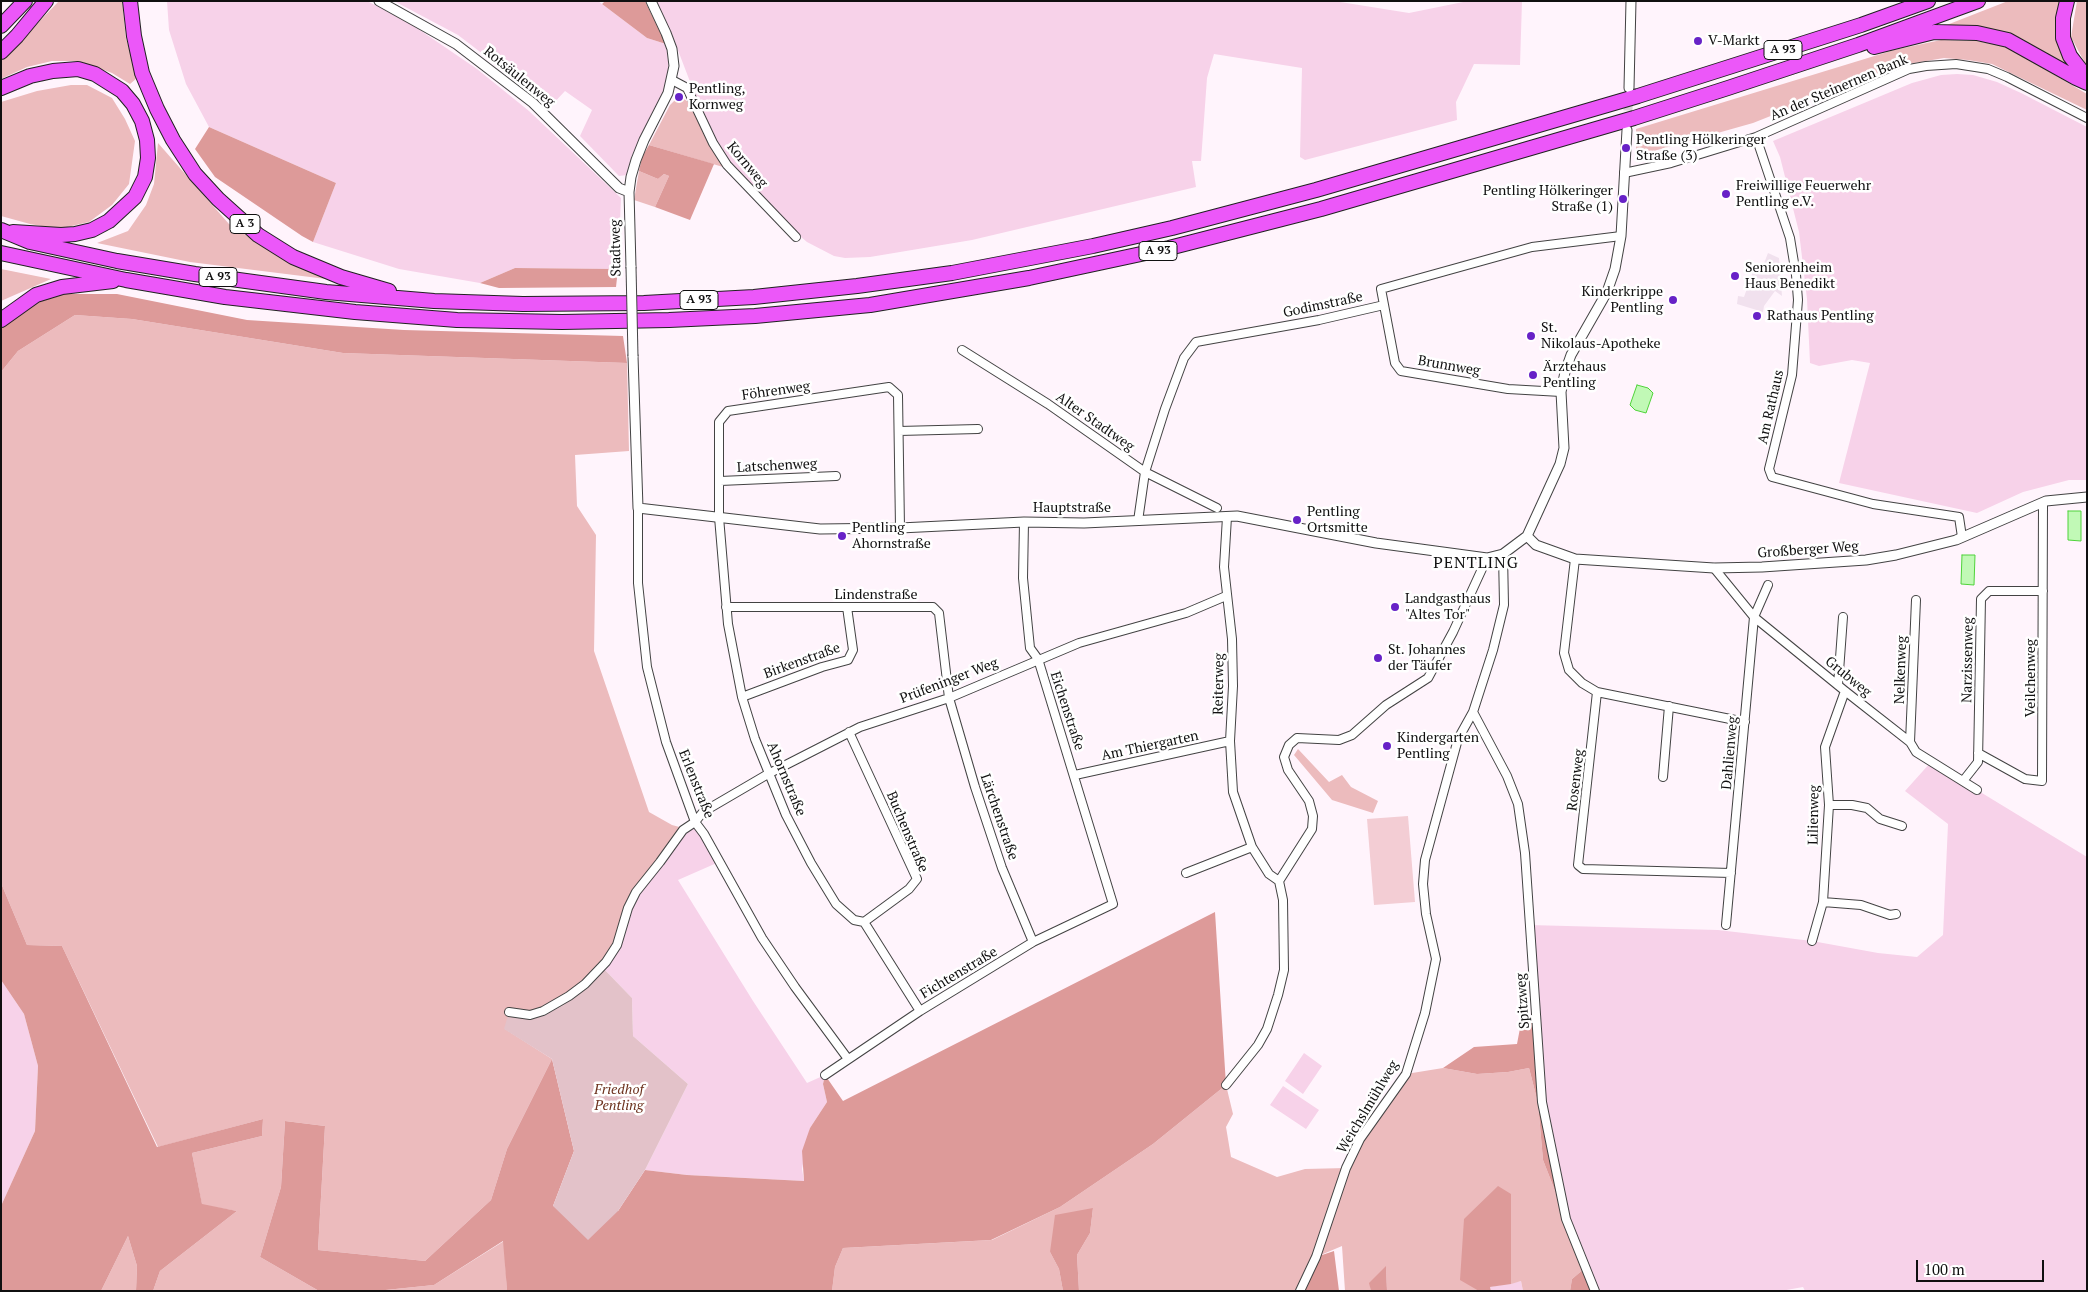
<!DOCTYPE html>
<html>
<head>
<meta charset="utf-8">
<style>
  body { margin:0 }
  #map { position:relative; width:2088px; height:1292px; overflow:hidden; background:#fff4fc; font-family:"PT Serif",serif }
  canvas { display:block }
  .frame { position:absolute; inset:0; border:2px solid #101010; pointer-events:none }
  .scale { position:absolute; left:1916px; top:1260px; width:128px; height:22px; box-sizing:border-box; border:2px solid #101010; border-top:0; padding-left:6px; font-size:15px; line-height:18px; white-space:nowrap; color:#101010; -webkit-text-stroke:4px #fff; paint-order:stroke }
</style>
</head>
<body>
<div id="map">
<canvas width="2088" height="1292"></canvas>
<div class="frame"></div>
<div class="scale">100 m</div>
</div>
<script>
const context = document.querySelector('canvas').getContext('2d');
context.lineJoin = 'round';
function fillPath(path, color) {
  context.fillStyle = color;
  context.fill(path, 'evenodd');
}
function toPath(rows) {
  const path = new Path2D();
  for (const r of rows) {
    path.moveTo(r[0], r[1]);
    for (let i = 2; i < r.length; i += 2) path.lineTo(r[i], r[i + 1]);
  }
  return path;
}
function stroke(path, color, width, dash) {
  context.strokeStyle = color;
  context.lineWidth = width;
  context.lineCap = dash ? 'butt' : 'round';
  context.setLineDash(dash || []);
  context.stroke(path);
}
function label(font, color, halo, rows, align = 'center') {
  context.font = font + ' "PT Serif",serif';
  context.lineWidth = 5;
  context.setLineDash([]);
  context.textBaseline = 'middle';
  context.strokeStyle = halo;
  context.fillStyle = color;
  for (const [text, x, y, turn = 0] of rows) {
    context.save();
    context.translate(x, y);
    context.rotate((+turn || 0) * Math.PI / 180);
    context.textAlign = isNaN(turn) ? turn : align;
    if (halo) context.strokeText(text, 0, 0);
    context.fillText(text, 0, 0);
    context.restore();
  }
}
fillPath(toPath([
  [167,1,367,1,411,24,477,69,529,111,621,198,618,269,515,268,480,283,399,269,313,242,336,183,209,127,186,84,169,30],
  [394,1,598,1,647,38,666,44,669,69,665,86,660,101,632,155,627,175,619,176,580,136,592,110,565,91,551,106,458,35],
  [656,1,1334,1,1409,13,1468,1,1522,1,1520,65,1474,64,1456,102,1457,120,1305,160,1300,157,1302,68,1214,54,1207,78,1201,161,1192,161,1196,187,972,240,870,257,845,258,834,256,807,242,795,232,729,162,717,144,702,113,671,32],
  [1957,74,1973,75,1997,82,2021,93,2087,127,2087,480,2069,480,2023,492,1977,513,1839,483,1870,363,1852,360,1819,366,1810,363,1807,299,1799,232,1780,157,1773,141,1912,83,1941,75],
  [1931,762,2087,857,2087,1291,1805,1291,1803,1287,1781,1291,1595,1291,1566,1219,1542,1102,1529,925,1718,930,1812,941,1878,953,1917,957,1943,935,1948,824,1905,791],
  [695,822,719,862,678,880,753,1001,807,1083,825,1075,823,1084,827,1102,810,1128,802,1169,804,1181,687,1175,645,1170,688,1084,633,1036,632,998,604,969,619,944,633,898],
  [1,980,24,1014,38,1066,35,1131,1,1206],
  [1304,1053,1322,1066,1303,1094,1285,1081],
  [1283,1086,1319,1110,1306,1129,1270,1105],
  [1521,1281,1523,1291,1491,1291,1490,1287]
]), '#f7d2e9');
fillPath(toPath([
  [59,1,122,1,126,38,137,78,130,84,112,73,79,61,52,61,27,67,1,79,1,61],
  [2008,1,2063,1,2075,72,2020,39,2000,31,1967,26,1939,28],
  [2077,1,2087,1,2087,67,2071,37],
  [1941,40,1977,41,2007,47,2087,94,2087,110,1992,64,1968,60,1944,58,1908,64,1884,71,1753,123,1636,156,1636,129,1894,50],
  [71,85,87,85,112,98,125,119,135,141,129,184,112,205,89,222,59,229,30,224,1,216,1,102,37,91],
  [676,99,684,99,691,104,723,167,649,145,670,105],
  [158,143,229,224,281,258,326,279,190,262,97,243,128,231,146,205,154,184],
  [639,171,658,179,664,174,669,176,655,207,634,200],
  [1,269,51,279,1,301],
  [75,315,132,319,343,353,627,363,629,451,575,455,577,506,596,535,594,651,649,812,672,825,683,828,695,822,633,898,619,944,604,969,564,1005,546,1014,534,1016,505,1029,552,1059,507,1149,491,1200,425,1261,318,1250,325,1126,285,1121,281,1187,260,1257,319,1291,153,1291,160,1271,237,1211,202,1205,192,1153,262,1136,263,1119,158,1147,62,946,27,945,1,883,1,372,18,351],
  [1298,749,1329,782,1342,775,1351,787,1378,801,1373,813,1332,800,1294,755],
  [1443,1068,1477,1074,1508,1072,1529,1068,1538,1103,1543,1160,1585,1268,1572,1279,1570,1291,1523,1291,1521,1281,1511,1284,1511,1194,1479,1291,1387,1291,1386,1267,1370,1283,1371,1291,1345,1291,1342,1246,1316,1257,1300,1291,1079,1291,1077,1255,1090,1233,1093,1208,1050,1252,1059,1269,1063,1291,832,1291,835,1267,843,1248,992,1240,1060,1207,1153,1144,1226,1085,1233,1114,1226,1127,1231,1157,1277,1177,1305,1169,1346,1168,1406,1074],
  [128,1236,137,1266,136,1291,101,1291],
  [504,1241,507,1290,510,1291,376,1291,434,1285]
]), '#ecbbbd');
fillPath(toPath([
  [605,1,645,1,666,44,647,38,602,4],
  [209,127,336,183,313,242,302,236,215,177,195,149],
  [649,145,714,164,690,220,655,207,669,176,664,174,658,179,639,171,642,157],
  [515,268,618,269,616,287,499,288,480,283],
  [56,294,117,294,247,320,404,330,623,336,627,363,343,353,132,319,75,315,18,351,1,372,1,328,27,307],
  [1,883,27,945,62,946,157,1147,263,1119,262,1136,192,1153,202,1204,237,1211,160,1271,153,1291,136,1291,137,1266,128,1236,101,1291,1,1291,1,1206,35,1131,38,1066,24,1014,1,980],
  [1215,912,1226,1085,1153,1144,1060,1207,991,1240,843,1248,835,1267,832,1291,507,1290,503,1241,434,1285,376,1291,319,1291,260,1257,281,1187,285,1121,325,1126,318,1250,425,1261,491,1200,507,1149,552,1059,574,1151,553,1206,618,1211,645,1170,687,1175,804,1181,802,1151,810,1128,827,1102,823,1084,825,1075,843,1101],
  [1537,1022,1542,1102,1566,1219,1543,1160,1538,1103,1529,1068,1508,1072,1477,1074,1443,1068,1474,1047,1517,1044,1521,1023],
  [1498,1186,1511,1194,1511,1284,1490,1287,1491,1291,1479,1291,1460,1280,1464,1219],
  [1093,1208,1090,1233,1077,1255,1079,1291,1063,1291,1059,1269,1050,1252,1055,1215],
  [1334,1251,1339,1291,1304,1291,1316,1257],
  [1386,1266,1387,1291,1371,1291,1369,1283],
  [1585,1268,1595,1291,1570,1291,1572,1279]
]), '#dd9a99');
fillPath(toPath([
  [604,969,632,998,633,1036,688,1084,645,1170,618,1211,588,1240,553,1206,574,1151,552,1059,504,1029,509,1012,534,1016,546,1014,564,1005]
]), '#e3c2c9');
fillPath(toPath([
  [1408,816,1415,902,1374,905,1367,819]
]), '#f3cdd4');
fillPath(toPath([
  [1768,253,1779,258,1782,296,1775,291,1764,306,1763,312,1737,304,1738,296,1744,297,1754,269,1761,271]
]), '#f1e1ee');
const water = toPath([
  [1637,385,1648,388,1653,393,1646,413,1635,410,1630,405,1637,385],
  [2068,511,2081,511,2081,541,2068,540,2068,511],
  [1962,555,1975,555,1974,585,1961,584,1962,555]
]);
fillPath(water, '#c1f9b6');
stroke(water, '#4fd33a', 1);
stroke(toPath([
  [1627,124,1629,95]
]), '#dbd2d9', 9, [9, 4.5]);
const minor = toPath([
  [672,80,687,88,713,143,727,165,796,237],
  [1756,137,1790,238,1796,275,1798,300,1792,375,1771,461,1769,469,1772,477,1873,504,1959,517,1962,537],
  [1624,173,1671,163,1756,137,1909,69,1926,66,1956,64,1988,69,2007,77,2087,118],
  [962,350,1048,404,1145,472,1217,508],
  [1561,392,1508,389,1401,371,1395,363,1381,289,1532,247,1621,236],
  [899,431,978,429],
  [720,481,836,476],
  [638,508,638,583,647,667,666,742,695,822,704,834,762,938,795,987,848,1059],
  [1138,521,1145,472,1165,409,1184,358,1196,342,1319,320,1384,305],
  [900,528,898,395,889,387,728,411,719,422,719,517,728,624,742,697,755,739,786,815,811,863,836,904,854,920,864,922,920,1011],
  [1575,559,1564,653,1569,670,1582,683,1597,692,1745,722],
  [1714,568,1754,617,1845,691,1910,742,1916,752,1977,790],
  [726,607,933,607,939,613,949,698,975,787,1002,868,1033,942],
  [1838,685,1843,617],
  [1597,692,1578,865,1583,869,1731,873],
  [742,697,822,667,848,660,853,650,847,607],
  [1473,712,1507,776,1518,804,1525,853,1542,1102,1566,1219,1595,1291],
  [849,732,917,879,909,889,864,922],
  [1910,742,1916,600],
  [1978,753,2025,779,2042,781,2043,503],
  [1075,775,1230,741],
  [1663,777,1669,706],
  [1963,781,1978,762,1981,599,1989,591,2043,591],
  [1829,805,1852,805,1867,808,1880,819,1902,826],
  [1186,873,1252,847],
  [1279,881,1312,829,1313,816,1309,801,1288,770,1284,757,1289,745,1297,738,1339,740,1352,735,1386,705,1428,678,1453,632,1487,558],
  [1823,902,1861,905,1890,915,1896,914],
  [1726,925,1754,617,1768,585],
  [1812,941,1823,902,1829,805,1825,747,1845,691],
  [509,1012,530,1015,543,1011,569,996,585,984,606,962,617,945,628,908,636,892,660,862,683,830,695,822,703,812,768,774,860,727,949,698,1079,643,1186,613,1226,596],
  [825,1075,920,1011,1033,942,1113,904,1038,659,1030,648,1023,578,1024,522],
  [1226,1085,1258,1045,1267,1029,1278,995,1284,970,1283,900,1279,881,1269,874,1252,847,1233,792,1230,741,1233,686,1232,639,1224,567,1227,517],
  [1300,1291,1316,1257,1346,1168,1360,1139,1406,1074,1425,1013,1436,959,1426,914,1423,884,1425,860,1458,739,1473,712,1493,650,1504,605,1503,554]
]);
const tertiary = toPath([
  [379,1,456,44,533,103,619,188,629,192],
  [1629,88,1631,1],
  [631,267,629,192,631,177,636,160,644,140,668,93,674,66,672,49,666,33,651,1],
  [633,356,638,508,820,529,900,528,1024,522,1084,523,1237,516,1376,543,1487,558,1503,554,1527,536,1560,464,1564,448,1561,392,1565,372,1571,355,1607,292,1615,269,1621,236,1627,130],
  [1527,536,1536,545,1575,559,1714,568,1762,567,1866,560,1896,555,1956,540,2046,501,2087,497]
]);
const motorway = toPath([
  [130,1,134,36,142,73,157,109,173,140,195,174,218,199,258,235,293,257,341,277,389,291],
  [2067,1,2063,18,2063,38,2070,56,2087,78],
  [1,26,25,1],
  [1874,47,1934,32,1977,33,2008,40,2076,78,2087,83],
  [1,52,17,36,46,1],
  [1,88,30,76,53,71,78,69,95,74,122,91,133,104,142,121,147,140,148,158,145,177,135,197,109,221,92,230,75,234,61,235,13,232],
  [1,230,30,242,117,261,195,274,326,292,434,301,523,304,644,303,754,297,857,286,952,273,1093,246,1172,228,1316,190,1638,96,1861,25,1928,1],
  [1,253,126,280,225,297,355,312,457,320,562,322,669,320,755,316,870,305,1029,278,1169,248,1321,209,1634,118,1728,88,1858,45,1978,1],
  [1,320,36,295,62,287,113,281]
]);
stroke(minor, '#434343', 10);
stroke(tertiary, '#434343', 11);
stroke(motorway, '#212121', 16);
stroke(minor, '#fff', 8);
stroke(tertiary, '#fff', 9);
stroke(motorway, '#ec57f9', 14);
const tertiaryBridge = toPath([
  [631,267,633,356]
]);
stroke(tertiaryBridge, '#434343', 11, []);
stroke(tertiaryBridge, '#fff', 9);
for (const [x, y, r, color] of [
  [1698,41,5,"#6722c7"],
  [679,97,5,"#6722c7"],
  [1626,148,5,"#6722c7"],
  [1726,194,5,"#6722c7"],
  [1623,199,5,"#6722c7"],
  [1735,276,5,"#6722c7"],
  [1673,300,5,"#6722c7"],
  [1757,316,5,"#6722c7"],
  [1531,336,5,"#6722c7"],
  [1533,375,5,"#6722c7"],
  [1297,520,5,"#6722c7"],
  [842,536,5,"#6722c7"],
  [1395,607,5,"#6722c7"],
  [1378,658,5,"#6722c7"],
  [1387,746,5,"#6722c7"]
]) {
  const dot = new Path2D();
  dot.arc(x, y, r, 0, 2 * Math.PI);
  context.fillStyle = color;
  context.fill(dot);
  stroke(dot, '#fff', 2);
}
for (const [x, y, w] of [
  [1783,50,38],
  [245,224,30],
  [1158,251,38],
  [218,277,38],
  [699,300,38]
]) {
  const box = new Path2D();
  box.roundRect(x - w / 2, y - 9.5, w, 19, 4);
  context.fillStyle = '#fff';
  context.fill(box);
  stroke(box, '#101010', 1);
}
label('bold 12px', '#101010', null, [
  ["A 93",1783,50],
  ["A 3",245,224],
  ["A 93",1158,251],
  ["A 93",218,277],
  ["A 93",699,300]
]);
label('14px', '#101010', '#fff', [
  ["V-Markt",1708,41],
  ["Pentling,",689,89],
  ["Kornweg",689,105],
  ["Pentling Hölkeringer",1636,140],
  ["Straße (3)",1636,156],
  ["Freiwillige Feuerwehr",1736,186],
  ["Pentling e.V.",1736,202],
  ["Pentling Hölkeringer",1613,191,"right"],
  ["Straße (1)",1613,207,"right"],
  ["Seniorenheim",1745,268],
  ["Haus Benedikt",1745,284],
  ["Kinderkrippe",1663,292,"right"],
  ["Pentling",1663,308,"right"],
  ["Rathaus Pentling",1767,316],
  ["St.",1541,328],
  ["Nikolaus-Apotheke",1541,344],
  ["Ärztehaus",1543,367],
  ["Pentling",1543,383],
  ["Pentling",1307,512],
  ["Ortsmitte",1307,528],
  ["Pentling",852,528],
  ["Ahornstraße",852,544],
  ["Landgasthaus",1405,599],
  ["\"Altes Tor\"",1405,615],
  ["St. Johannes",1388,650],
  ["der Täufer",1388,666],
  ["Kindergarten",1397,738],
  ["Pentling",1397,754]
], 'left');
label('14px', '#101010', '#fff', [
  ["Rotsäulenweg",519,77,39],
  ["An der Steinernen Bank",1839,88,-23],
  ["Kornweg",747,165,50],
  ["Stadtweg",616,248,-91],
  ["Godimstraße",1323,305,-12],
  ["Brunnweg",1449,366,10],
  ["Föhrenweg",776,391,-8],
  ["Am Rathaus",1771,407,-77],
  ["Alter Stadtweg",1095,422,35],
  ["Latschenweg",777,466,-3],
  ["Hauptstraße",1072,508],
  ["Großberger Weg",1808,550,-4],
  ["Lindenstraße",876,595],
  ["Narzissenweg",1968,660,-89],
  ["Birkenstraße",802,661,-20],
  ["Nelkenweg",1901,670,-88],
  ["Grubweg",1848,677,39],
  ["Veilchenweg",2031,678,-90],
  ["Prüfeninger Weg",949,681,-21],
  ["Reiterweg",1219,684,-89],
  ["Eichenstraße",1067,711,72],
  ["Am Thiergarten",1150,746,-12],
  ["Dahlienweg",1730,753,-85],
  ["Ahornstraße",786,779,67],
  ["Rosenweg",1576,780,-83],
  ["Erlenstraße",696,784,68],
  ["Lilienweg",1814,815,-89],
  ["Lärchenstraße",999,817,71],
  ["Buchenstraße",907,832,67],
  ["Fichtenstraße",959,973,-31],
  ["Spitzweg",1523,1001,-94],
  ["Weichslmühlweg",1368,1107,-59]
]);
label('italic 14px', '#6c311d', '#fff', [
  ["Friedhof",619,1090],
  ["Pentling",619,1106]
]);
context.letterSpacing = '1px';
label('16px', '#101010', '#fff', [
  ["PENTLING",1476,563]
]);
context.letterSpacing = '0px';
</script>
</body>
</html>
